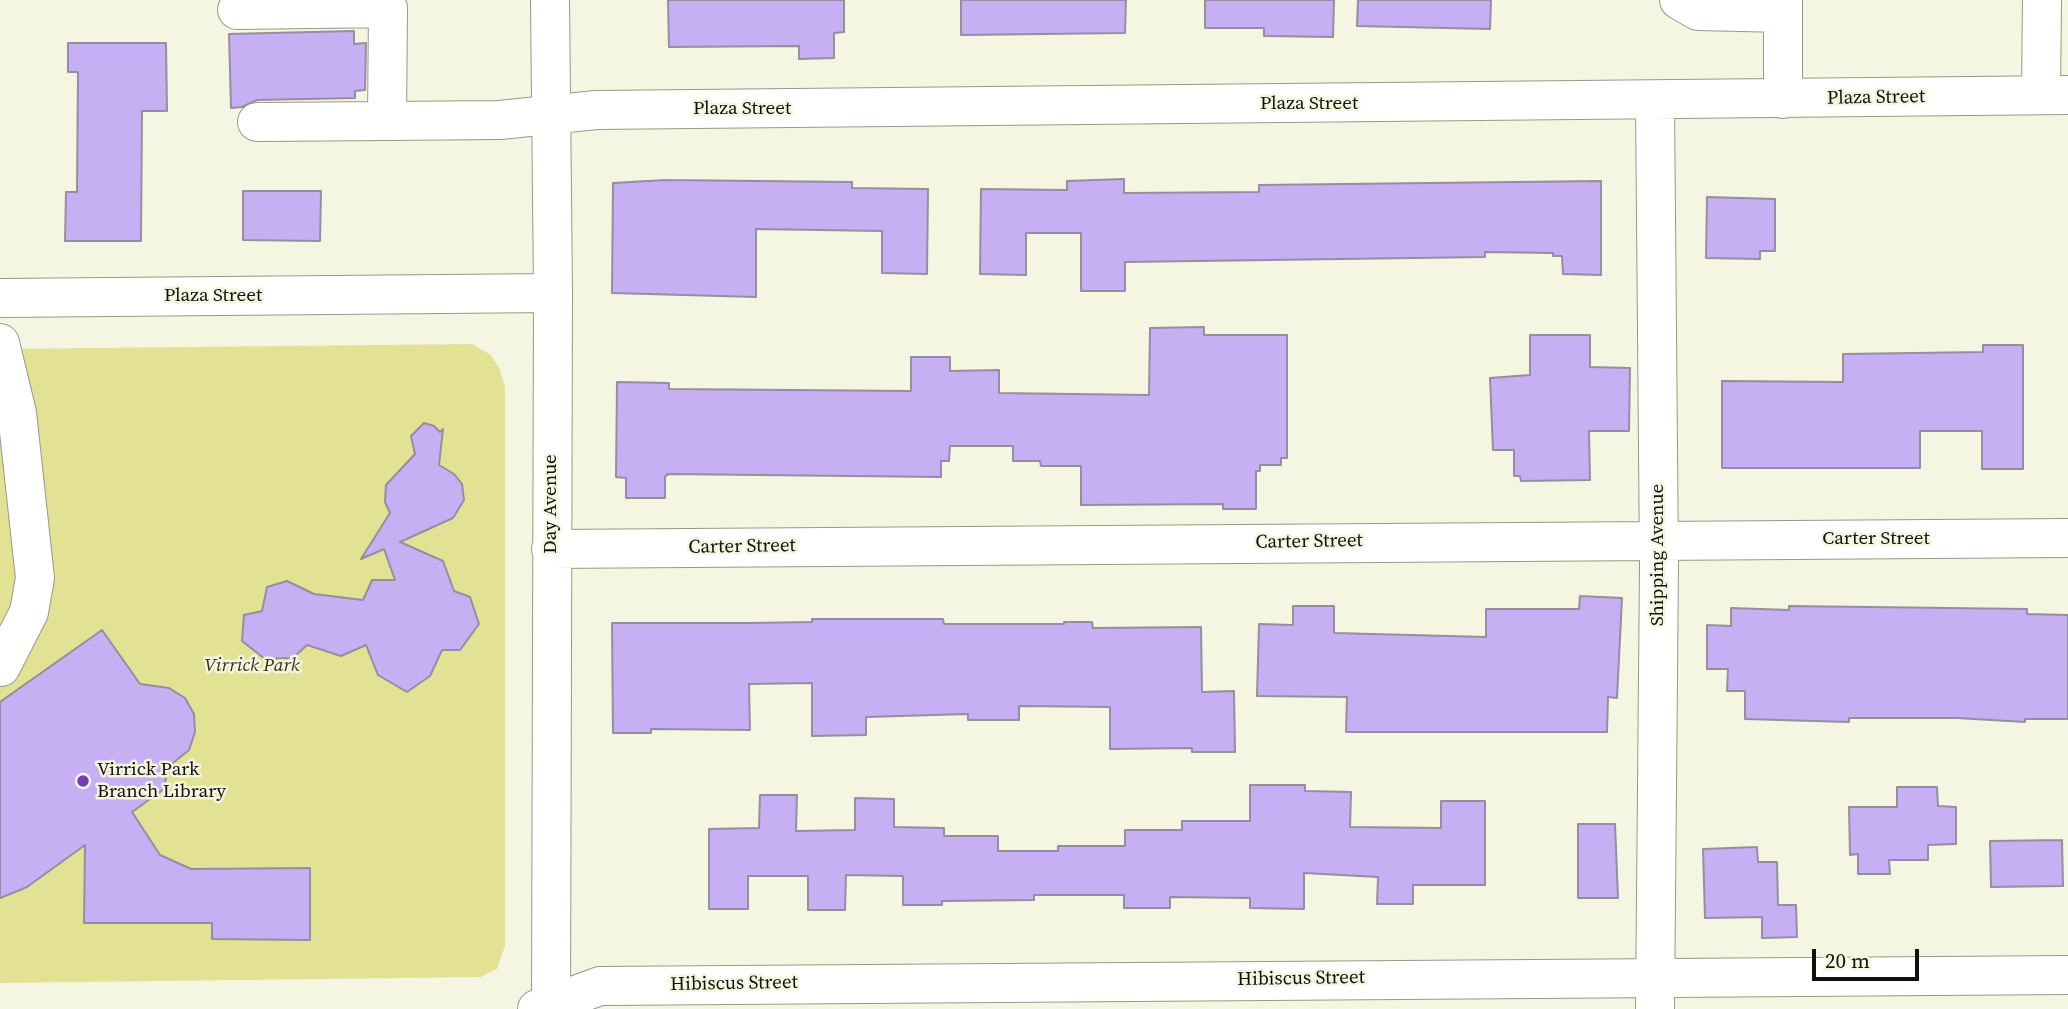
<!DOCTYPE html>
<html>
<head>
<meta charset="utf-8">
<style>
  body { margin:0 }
  #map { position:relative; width:2068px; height:1009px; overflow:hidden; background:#f5f6e1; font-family:"Source Serif 4",serif }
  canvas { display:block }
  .scale { position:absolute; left:1812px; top:949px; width:107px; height:32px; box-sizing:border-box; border:4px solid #12120b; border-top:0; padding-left:9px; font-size:21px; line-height:24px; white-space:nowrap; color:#12120b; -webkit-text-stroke:5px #f5f6e1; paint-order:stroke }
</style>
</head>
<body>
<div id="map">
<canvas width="2068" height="1009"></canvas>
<div class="scale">20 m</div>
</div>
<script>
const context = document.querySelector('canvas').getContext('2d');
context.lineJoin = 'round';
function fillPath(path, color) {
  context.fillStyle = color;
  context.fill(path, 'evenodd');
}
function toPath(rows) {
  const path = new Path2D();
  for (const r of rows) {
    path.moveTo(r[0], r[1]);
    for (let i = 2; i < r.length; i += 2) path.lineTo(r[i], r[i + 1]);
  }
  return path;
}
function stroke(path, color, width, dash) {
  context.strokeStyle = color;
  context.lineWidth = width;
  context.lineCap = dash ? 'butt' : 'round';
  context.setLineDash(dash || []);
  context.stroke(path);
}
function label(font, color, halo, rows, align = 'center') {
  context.font = font + ' "Source Serif 4",serif';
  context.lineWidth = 5;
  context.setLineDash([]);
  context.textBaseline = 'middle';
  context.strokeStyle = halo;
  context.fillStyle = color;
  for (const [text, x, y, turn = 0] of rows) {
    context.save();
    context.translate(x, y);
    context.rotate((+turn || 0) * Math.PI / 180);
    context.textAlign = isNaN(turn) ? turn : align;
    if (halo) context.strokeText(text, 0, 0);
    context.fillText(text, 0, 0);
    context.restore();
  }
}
fillPath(toPath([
  [472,344,491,355,500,370,505,387,505,946,497,969,481,977,0,983,0,349]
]), '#e2e194');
const building = toPath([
  [668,0,844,0,844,32,834,33,834,58,799,59,799,46,669,47,668,0],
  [961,0,1126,0,1125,33,961,35,961,0],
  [1205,0,1334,0,1333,37,1264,36,1264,28,1205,28,1205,0],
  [1358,0,1491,0,1490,29,1357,26,1358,0],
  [354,31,354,44,366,43,365,90,355,91,355,98,257,100,242,107,231,108,229,34,354,31],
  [68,43,166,43,167,111,142,111,141,241,65,241,66,192,77,192,78,72,68,72,68,43],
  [1124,179,1124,193,1259,192,1259,185,1601,181,1601,275,1563,274,1562,256,1553,256,1553,253,1485,252,1485,257,1125,262,1125,291,1081,291,1081,233,1026,233,1026,275,980,274,981,189,1067,190,1067,181,1124,179],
  [665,180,852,182,852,188,928,189,927,274,882,273,882,231,756,229,756,297,612,293,613,183,665,180],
  [243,191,321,191,320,241,243,240,243,191],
  [1707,197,1775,199,1775,251,1760,251,1760,259,1706,258,1707,197],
  [1204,327,1204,335,1287,335,1287,458,1281,458,1281,465,1260,465,1260,471,1256,471,1256,509,1223,509,1223,504,1081,505,1081,466,1041,466,1040,461,1013,461,1013,446,950,446,949,461,941,461,941,477,668,474,665,477,665,498,626,498,626,478,616,477,617,382,669,383,669,389,911,391,911,357,950,357,950,371,999,370,999,393,1149,395,1150,328,1204,327],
  [1530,335,1590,335,1590,367,1630,368,1629,431,1589,431,1590,480,1521,481,1520,476,1514,476,1514,450,1493,450,1490,378,1530,375,1530,335],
  [1983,345,2023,345,2023,469,1982,469,1982,431,1920,431,1920,468,1722,468,1722,381,1843,382,1843,354,1983,352,1983,345],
  [424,423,434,426,440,432,443,429,439,465,454,474,462,484,464,500,453,518,400,542,443,561,454,591,470,597,479,624,460,650,442,650,430,676,407,692,378,675,366,645,341,656,307,645,293,658,265,659,242,641,244,615,262,611,267,587,287,581,314,594,363,600,372,580,395,580,384,549,361,559,390,513,385,502,386,485,415,454,411,436,424,423],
  [1580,596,1622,598,1617,698,1608,697,1607,732,1346,732,1347,697,1257,696,1259,624,1293,625,1293,606,1334,606,1334,633,1486,637,1486,609,1579,609,1580,596],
  [1789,606,2027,609,2027,614,2068,615,2068,719,2025,719,2025,722,1957,718,1849,718,1849,722,1745,719,1745,691,1727,691,1728,669,1707,669,1707,625,1731,626,1731,608,1789,610,1789,606],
  [812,619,943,619,944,624,1064,624,1064,622,1092,622,1093,628,1201,627,1202,692,1234,691,1235,752,1192,752,1192,748,1110,749,1110,707,1019,706,1019,720,968,720,968,714,866,717,866,735,812,736,812,683,749,684,750,730,651,729,651,733,613,733,612,623,749,623,812,622,812,619],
  [102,630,140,684,169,688,185,698,194,714,195,732,189,750,168,767,164,789,132,812,160,855,191,869,310,868,310,940,212,939,212,923,84,923,85,845,27,887,0,898,0,702,102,630],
  [1250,785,1305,785,1305,791,1351,792,1350,827,1441,828,1441,801,1485,801,1485,885,1413,885,1413,904,1377,904,1378,877,1304,873,1304,909,1250,908,1250,898,1170,897,1170,908,1124,908,1124,895,1034,895,1034,900,942,901,942,905,903,905,903,876,846,875,845,910,808,910,808,876,748,876,748,909,709,909,709,829,759,828,760,795,797,795,796,831,855,830,855,798,894,799,894,827,944,828,944,836,998,836,998,851,1058,851,1058,846,1125,846,1125,830,1182,830,1182,821,1250,821,1250,785],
  [1897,787,1937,787,1938,806,1956,807,1956,844,1928,845,1928,860,1889,860,1890,874,1858,874,1858,854,1850,855,1849,807,1897,807,1897,787],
  [1578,824,1615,824,1618,898,1578,898,1578,824],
  [2062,840,2063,886,1991,887,1990,841,2062,840],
  [1757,847,1758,862,1777,862,1778,905,1796,905,1797,937,1762,938,1762,917,1705,918,1703,849,1757,847]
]);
fillPath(building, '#c7aff3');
stroke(building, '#948ea0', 2);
const minor = toPath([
  [550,0,553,293,551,1009],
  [1679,0,1698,11,1783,13],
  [1783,0,1783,99],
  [237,10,388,8,387,121,500,120,596,110,2068,95],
  [2041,95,2042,0],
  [1655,101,1659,564,1655,1009],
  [257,122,387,121],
  [0,298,553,293],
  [0,343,17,413,35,578,29,612,1,667],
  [551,549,2068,538],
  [537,1009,600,986,2068,975]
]);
stroke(minor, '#989986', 40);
stroke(minor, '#fff', 38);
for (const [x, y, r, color] of [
  [83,781,7,"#733eb5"]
]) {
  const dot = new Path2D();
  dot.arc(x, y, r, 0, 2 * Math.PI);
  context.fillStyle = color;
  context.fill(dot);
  stroke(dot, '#f5f6e1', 2.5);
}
label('19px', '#12120b', '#f5f6e1', [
  ["Plaza Street",1876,98,-1],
  ["Plaza Street",1309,104],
  ["Plaza Street",742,109],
  ["Plaza Street",213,296],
  ["Day Avenue",551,504,-90],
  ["Carter Street",1876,539],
  ["Carter Street",1309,542,-1],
  ["Carter Street",742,547,-1],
  ["Shipping Avenue",1658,555,-90],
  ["Hibiscus Street",1301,979,-1],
  ["Hibiscus Street",734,984,-1]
]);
label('italic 19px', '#353412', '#f5f6e1', [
  ["Virrick Park",252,666]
]);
label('19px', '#12120b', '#f5f6e1', [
  ["Virrick Park",97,770],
  ["Branch Library",97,792]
], 'left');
</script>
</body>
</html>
